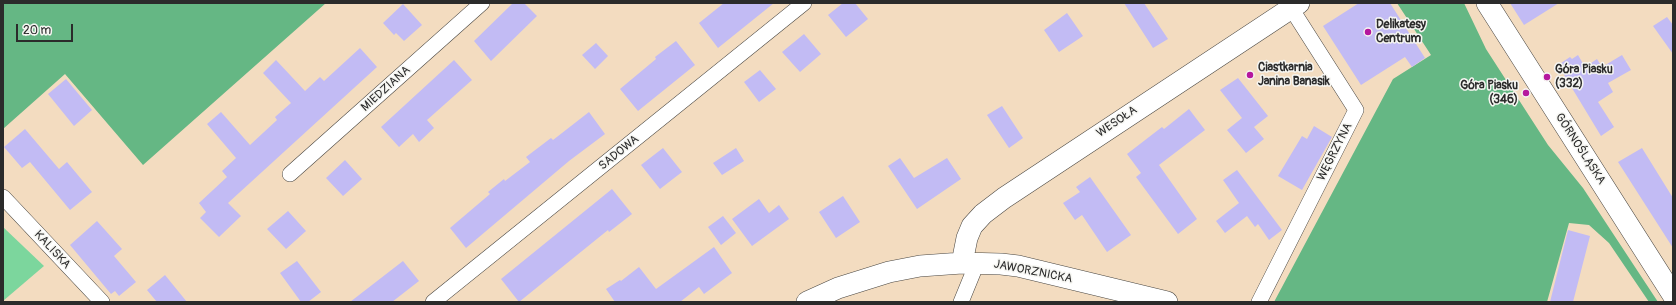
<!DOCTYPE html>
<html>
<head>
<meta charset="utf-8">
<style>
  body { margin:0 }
  #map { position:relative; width:1676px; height:305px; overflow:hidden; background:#f3dcc0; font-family:Pangolin,sans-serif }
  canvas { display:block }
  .frame { position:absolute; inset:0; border:4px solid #2b2b2b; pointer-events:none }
  .scale { position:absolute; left:16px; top:24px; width:57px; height:18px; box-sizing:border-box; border:2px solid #2b2b2b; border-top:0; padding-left:5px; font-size:12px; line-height:14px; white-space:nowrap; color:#2b2b2b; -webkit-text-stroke:3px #f6f6f2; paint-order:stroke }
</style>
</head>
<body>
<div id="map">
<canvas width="1676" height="305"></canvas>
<div class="frame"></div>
<div class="scale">20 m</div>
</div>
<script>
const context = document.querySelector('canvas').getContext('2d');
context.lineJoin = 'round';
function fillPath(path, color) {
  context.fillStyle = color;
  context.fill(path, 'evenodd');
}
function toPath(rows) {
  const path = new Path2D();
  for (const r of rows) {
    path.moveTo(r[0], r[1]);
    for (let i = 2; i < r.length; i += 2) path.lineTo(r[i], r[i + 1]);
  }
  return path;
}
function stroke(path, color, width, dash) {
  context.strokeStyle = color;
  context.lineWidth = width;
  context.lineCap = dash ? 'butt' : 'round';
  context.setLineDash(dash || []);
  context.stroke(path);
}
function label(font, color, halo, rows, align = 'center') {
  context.font = font + ' Pangolin,sans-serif';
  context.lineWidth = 3;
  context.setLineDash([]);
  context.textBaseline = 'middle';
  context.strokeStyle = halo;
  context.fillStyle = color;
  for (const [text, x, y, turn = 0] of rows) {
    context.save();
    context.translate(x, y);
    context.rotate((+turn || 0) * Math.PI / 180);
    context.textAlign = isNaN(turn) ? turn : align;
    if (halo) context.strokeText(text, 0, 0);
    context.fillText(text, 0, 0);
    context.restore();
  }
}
fillPath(toPath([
  [3,227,44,266,3,301]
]), '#7cd69d');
fillPath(toPath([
  [3,3,326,3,143,165,65,74,3,129],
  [1397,3,1464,3,1486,49,1548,145,1583,188,1658,302,1649,302,1609,243,1589,225,1569,223,1547,302,1274,302,1393,79,1431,55]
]), '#65b784');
fillPath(toPath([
  [513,3,524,3,537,16,491,61,474,41],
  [724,3,774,3,718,48,699,23],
  [843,3,855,3,868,19,846,37,828,15],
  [1124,3,1144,3,1168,39,1153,48],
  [1359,3,1390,3,1425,58,1412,67,1405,57,1361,85,1323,26],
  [1510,3,1559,3,1524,25],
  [403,4,422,25,404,41,396,33,394,35,383,23],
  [1067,13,1083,36,1059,52,1044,30],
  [1667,17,1673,25,1673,54,1653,26],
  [804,34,821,54,800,72,782,52],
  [676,41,695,65,638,111,620,89,656,59,655,57],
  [596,43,608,56,595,69,582,55],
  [360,48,377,67,228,203,241,216,219,237,200,218,206,212,199,203,227,177,222,171,236,158,207,124,221,112,250,145,277,120,275,117,291,103,263,73,276,60,305,91,320,77,324,81],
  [1578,55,1585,67,1597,59,1602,67,1622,55,1631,70,1608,83,1613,92,1598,102,1614,127,1601,136,1558,65,1570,57,1572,59],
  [454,60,472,80,427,120,434,128,419,142,413,134,399,147,381,127],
  [760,70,776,89,759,102,744,82],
  [1238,78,1268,116,1254,127,1264,139,1246,153,1227,130,1242,118,1220,90],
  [66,79,92,110,74,126,48,94],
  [1002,106,1023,138,1009,148,987,115],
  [1189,109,1205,130,1159,165,1197,219,1178,234,1136,177,1141,173,1127,154,1162,127,1164,129],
  [589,112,605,134,569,161,466,248,450,228,490,194,488,192,504,179,505,181,530,162,526,157,551,138,553,140],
  [1314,126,1332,137,1302,190,1278,176,1302,136,1307,139],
  [25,129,59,169,67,162,92,192,70,210,30,162,22,168,4,147],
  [663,148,682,172,660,189,641,165],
  [736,148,744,161,722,175,713,163],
  [1642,148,1673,198,1673,248,1618,162],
  [900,158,914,178,947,158,961,179,917,209,888,166],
  [345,160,362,179,343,196,326,178],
  [1237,170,1282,230,1269,240,1258,224,1255,227,1247,216,1225,233,1216,221,1239,203,1223,180],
  [1090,177,1131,235,1107,252,1082,215,1075,220,1063,203,1080,192,1076,187],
  [612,189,632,214,609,232,608,230,519,302,501,279],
  [843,196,860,222,836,238,819,212],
  [759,199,769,213,779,205,789,219,752,246,732,219],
  [288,211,306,231,286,249,267,229],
  [723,216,736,233,721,245,708,227],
  [97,221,122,249,114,256,136,282,119,296,115,291,111,294,70,245],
  [1568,230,1590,236,1573,302,1550,302],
  [714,247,732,273,704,294,699,287,680,302,615,302,606,289,620,280,621,281,639,267,656,289],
  [297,261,321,292,308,302,301,302,280,273],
  [403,261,419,281,392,302,350,302],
  [165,275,187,302,157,302,147,290]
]), '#c2bbf4');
const street = toPath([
  [290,174,482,3],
  [3,197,102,302],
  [433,302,804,3],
  [961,302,977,263],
  [1259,302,1356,110,1291,8]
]);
const secondary = toPath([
  [1487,3,1673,295],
  [962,263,967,238,972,226,983,214,1004,198,1299,3],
  [807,302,838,288,889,272,920,266,962,263,1001,264,1018,266,1167,302]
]);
stroke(street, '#494641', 16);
stroke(secondary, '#494641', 22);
stroke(street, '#fff', 15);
stroke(secondary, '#fff', 21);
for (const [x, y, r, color] of [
  [1368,32,4,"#b5179e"],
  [1250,75,4,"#b5179e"],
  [1547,77,4,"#b5179e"],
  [1526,93,4,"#b5179e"]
]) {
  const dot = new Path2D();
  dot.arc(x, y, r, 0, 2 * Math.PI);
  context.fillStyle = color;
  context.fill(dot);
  stroke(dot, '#f6f6f2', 1.5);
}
label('bold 12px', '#2b2b2b', '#f6f6f2', [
  ["Delikatesy",1376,25],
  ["Centrum",1376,39],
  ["Ciastkarnia",1258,68],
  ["Janina Banasik",1258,82],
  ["Góra Piasku",1555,70],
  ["(332)",1555,84],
  ["Góra Piasku",1518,86,"right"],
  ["(346)",1518,100,"right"]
], 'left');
label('12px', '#2b2b2b', '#f6f6f2', [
  ["MIEDZIANA",386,89,-42],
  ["WESOŁA",1117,122,-34],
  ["GÓRNOŚLĄSKA",1580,149,57],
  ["WĘGRZYNA",1335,152,-63],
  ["SADOWA",619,153,-39],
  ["KALISKA",52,250,47],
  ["JAWORZNICKA",1033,272,11]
]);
</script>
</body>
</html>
